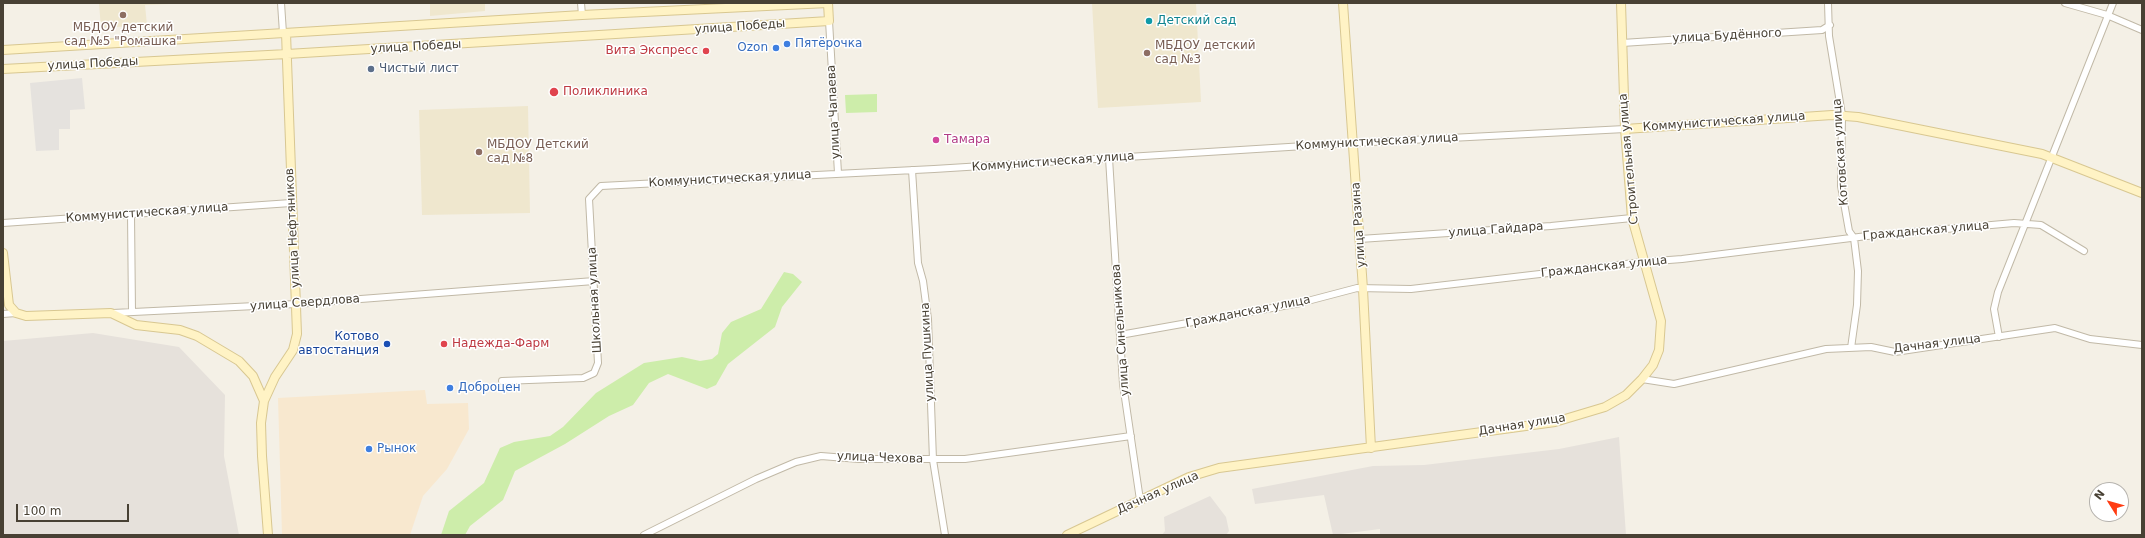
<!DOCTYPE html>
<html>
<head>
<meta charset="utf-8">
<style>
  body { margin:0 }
  #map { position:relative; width:2145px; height:538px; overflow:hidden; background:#f4f0e6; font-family:"DejaVu Sans",sans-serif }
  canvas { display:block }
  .frame { position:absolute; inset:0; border:4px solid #484134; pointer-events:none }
  .north { position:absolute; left:2089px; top:482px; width:40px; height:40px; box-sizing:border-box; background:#fff; border:1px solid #b6b3ae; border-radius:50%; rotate:307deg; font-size:11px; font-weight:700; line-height:16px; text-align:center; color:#484134 }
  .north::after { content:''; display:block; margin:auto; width:14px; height:18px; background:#ff3c12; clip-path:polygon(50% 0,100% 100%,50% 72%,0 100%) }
  .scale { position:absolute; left:16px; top:504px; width:113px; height:18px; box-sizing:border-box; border:2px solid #484134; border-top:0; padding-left:5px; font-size:12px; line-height:14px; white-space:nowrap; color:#484134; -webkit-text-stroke:3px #fff; paint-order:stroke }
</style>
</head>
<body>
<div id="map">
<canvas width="2145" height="538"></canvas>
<div class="frame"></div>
<div class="north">N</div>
<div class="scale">100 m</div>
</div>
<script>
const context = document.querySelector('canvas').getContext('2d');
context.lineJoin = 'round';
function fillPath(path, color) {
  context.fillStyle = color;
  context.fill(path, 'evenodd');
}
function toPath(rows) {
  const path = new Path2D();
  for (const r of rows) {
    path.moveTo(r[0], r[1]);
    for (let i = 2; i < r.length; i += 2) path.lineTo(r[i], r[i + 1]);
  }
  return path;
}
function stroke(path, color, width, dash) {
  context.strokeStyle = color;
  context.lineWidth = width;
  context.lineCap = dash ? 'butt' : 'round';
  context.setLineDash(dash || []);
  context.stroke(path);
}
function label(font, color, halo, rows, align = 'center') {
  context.font = font + ' "DejaVu Sans",sans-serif';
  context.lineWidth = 3;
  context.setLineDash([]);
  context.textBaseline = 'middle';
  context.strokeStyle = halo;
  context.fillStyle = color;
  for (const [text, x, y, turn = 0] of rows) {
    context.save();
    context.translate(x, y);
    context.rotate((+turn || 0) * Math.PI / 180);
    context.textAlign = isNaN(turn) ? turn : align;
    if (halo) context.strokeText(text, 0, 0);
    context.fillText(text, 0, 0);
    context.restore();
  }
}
fillPath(toPath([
  [425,390,427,404,468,403,469,429,447,469,423,496,410,535,282,535,278,398]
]), '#f8e8cf');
fillPath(toPath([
  [93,333,179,347,225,395,224,456,239,535,3,535,3,341],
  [1619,437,1626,535,1380,535,1380,529,1333,535,1324,495,1255,504,1252,489,1373,466,1424,465,1559,449],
  [1210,496,1226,517,1229,531,1226,535,1162,535,1165,531,1164,517]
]), '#e6e1db');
fillPath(toPath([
  [99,3,169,3,169,4,145,5,147,25,101,28],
  [430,3,485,3,485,11,430,16],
  [1092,3,1196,3,1201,102,1098,108],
  [528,106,530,213,422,215,419,110]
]), '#efe7ce');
fillPath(toPath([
  [877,94,877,112,846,113,845,95],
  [784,272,793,274,802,282,782,307,775,327,728,364,716,385,707,389,668,374,649,383,633,405,609,416,565,444,515,471,503,500,470,526,465,535,441,535,449,511,484,483,500,448,514,442,550,436,563,427,596,393,644,363,682,357,700,361,712,359,718,354,722,333,731,322,761,309]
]), '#cdedaa');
fillPath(toPath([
  [82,78,85,109,70,110,70,129,59,129,59,150,36,151,30,83]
]), '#e5e2de');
const street = toPath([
  [281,3,283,33],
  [581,3,582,15],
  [1828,3,1829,36,1842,115,1841,186,1849,231,1854,238,1858,271,1857,305,1851,348],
  [2065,3,2107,15,2142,30],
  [829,21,838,173],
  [1622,43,1822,30,1830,25],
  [1109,158,1123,384,1140,500],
  [912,170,918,263,923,281,928,319,933,460,945,535],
  [131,214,132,312],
  [3,223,291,203],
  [1360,239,1551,226,1632,218],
  [113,313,296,304,594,281],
  [3,314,16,313],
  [1120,335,1300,303,1357,288,1411,289,1643,262,1682,259,1867,236,2014,223,2041,225,2084,251],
  [1999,337,1994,309,1998,292,2113,3],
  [1642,379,1674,384,1826,349,1871,347,1895,352,2055,328,2090,339,2142,345],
  [502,381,583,378,594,373,598,363,589,199,601,186,934,169,1353,143,1625,129],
  [644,535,756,479,796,462,821,456,859,459,965,459,1131,436]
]);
const secondary = toPath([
  [1343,3,1363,289,1371,448],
  [3,50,582,15,828,3],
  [3,69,287,54,829,21,828,3],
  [1625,129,1832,115,1858,117,2042,154,2142,193],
  [3,253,9,305,16,313,26,316,111,313,136,325,180,330,197,336,239,361,253,376,264,401],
  [268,535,262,456,261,423,264,401,275,377,293,350,297,334,286,33],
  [1067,535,1189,477,1219,468,1555,422,1605,407,1626,395,1642,379,1653,365,1659,350,1661,321,1632,218,1625,129,1621,3]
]);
stroke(street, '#c1b9a7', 8);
stroke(secondary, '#d8c791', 10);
stroke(street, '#fff', 6);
stroke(secondary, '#fff3c5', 8);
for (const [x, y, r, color] of [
  [123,15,4,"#8d6e63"],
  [1149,21,4,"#0f9aa8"],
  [787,44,4,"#3f7fe0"],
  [776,48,4,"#3f7fe0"],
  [706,51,4,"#e0444e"],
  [1147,53,4,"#8d6e63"],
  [371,69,4,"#5c6f8a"],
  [554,92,5,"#e0444e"],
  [936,140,4,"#d1479c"],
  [479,152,4,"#8d6e63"],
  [387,344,4,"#1a4fb4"],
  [444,344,4,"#e0444e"],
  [450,388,4,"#3f7fe0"],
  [369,449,4,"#3f7fe0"]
]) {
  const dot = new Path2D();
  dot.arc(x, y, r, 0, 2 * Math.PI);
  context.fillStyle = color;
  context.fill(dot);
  stroke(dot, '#fff', 1.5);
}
label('12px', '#0d838f', '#fff', [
  ["Детский сад",1157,21]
], 'left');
label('12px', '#484134', '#fff', [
  ["улица Победы",740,27,-4],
  ["улица Будённого",1727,36,-3],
  ["улица Победы",416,47,-3],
  ["улица Победы",93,64,-3],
  ["улица Чапаева",834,112,-93],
  ["Коммунистическая улица",1724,122,-4],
  ["Коммунистическая улица",1377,142,-3],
  ["Котовская улица",1841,152,-94],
  ["Строительная улица",1629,159,-95],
  ["Коммунистическая улица",1053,162,-4],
  ["Коммунистическая улица",730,179,-3],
  ["Коммунистическая улица",147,213,-4],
  ["улица Разина",1359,225,-94],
  ["улица Нефтяников",293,228,-93],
  ["улица Гайдара",1496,230,-4],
  ["Гражданская улица",1926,231,-5],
  ["Гражданская улица",1604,267,-6],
  ["Школьная улица",595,300,-93],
  ["улица Свердлова",305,303,-4],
  ["Гражданская улица",1248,312,-11],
  ["улица Синельникова",1121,330,-94],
  ["Дачная улица",1937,344,-7],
  ["улица Пушкина",928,352,-93],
  ["Дачная улица",1522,425,-9],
  ["улица Чехова",880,458,2],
  ["Дачная улица",1158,493,-24]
]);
label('12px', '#785e54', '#fff', [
  ["МБДОУ детский",123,28,"center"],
  ["сад №5 \"Ромашка\"",123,42,"center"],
  ["МБДОУ детский",1155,46],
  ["сад №3",1155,60],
  ["МБДОУ Детский",487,145],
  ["сад №8",487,159]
], 'left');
label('12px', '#366cbe', '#fff', [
  ["Пятёрочка",795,44],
  ["Ozon",768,48,"right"],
  ["Доброцен",458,388],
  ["Рынок",377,449]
], 'left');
label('12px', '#be3a42', '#fff', [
  ["Вита Экспресс",698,51,"right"],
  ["Поликлиника",563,92],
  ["Надежда-Фарм",452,344]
], 'left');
label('12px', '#4e5e75', '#fff', [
  ["Чистый лист",379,69]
], 'left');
label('12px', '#b23c85', '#fff', [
  ["Тамара",944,140]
], 'left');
label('12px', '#164399', '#fff', [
  ["Котово",379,337],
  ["автостанция",379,351]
], 'right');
</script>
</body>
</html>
